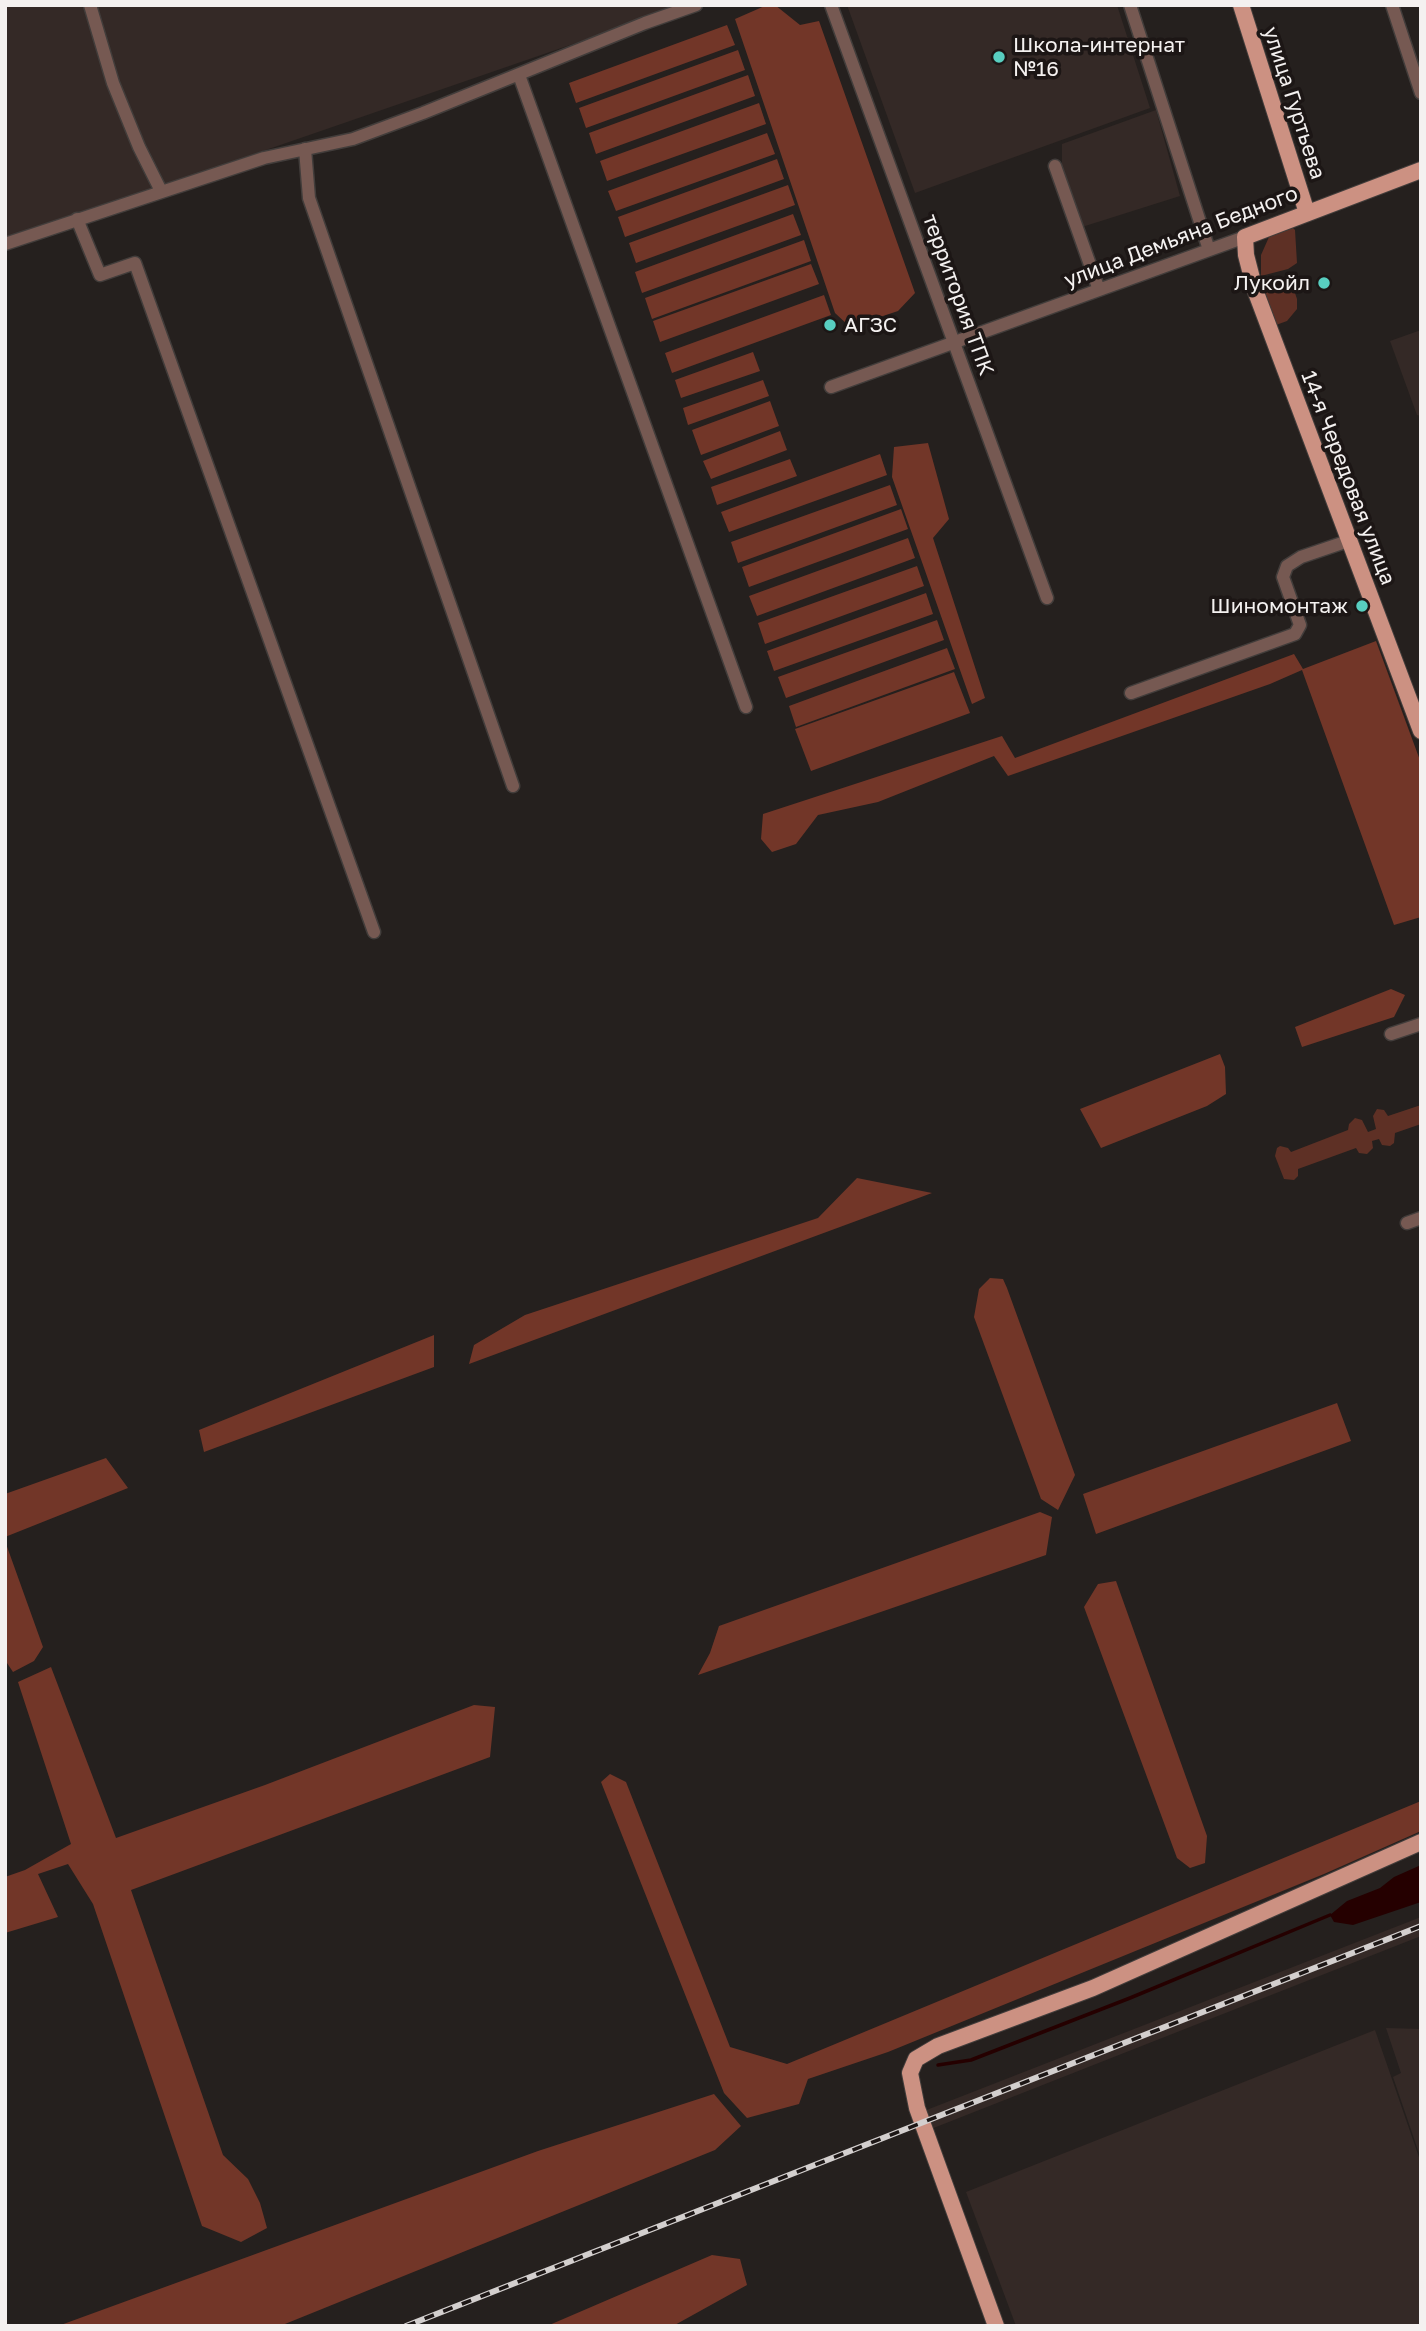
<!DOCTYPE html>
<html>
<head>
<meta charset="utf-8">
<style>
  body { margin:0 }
  #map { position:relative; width:1426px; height:2331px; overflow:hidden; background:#25201e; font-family:"Golos Text",sans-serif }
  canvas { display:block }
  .frame { position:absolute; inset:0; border:7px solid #f4f1f0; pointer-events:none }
</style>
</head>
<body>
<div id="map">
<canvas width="1426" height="2331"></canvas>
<div class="frame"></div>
</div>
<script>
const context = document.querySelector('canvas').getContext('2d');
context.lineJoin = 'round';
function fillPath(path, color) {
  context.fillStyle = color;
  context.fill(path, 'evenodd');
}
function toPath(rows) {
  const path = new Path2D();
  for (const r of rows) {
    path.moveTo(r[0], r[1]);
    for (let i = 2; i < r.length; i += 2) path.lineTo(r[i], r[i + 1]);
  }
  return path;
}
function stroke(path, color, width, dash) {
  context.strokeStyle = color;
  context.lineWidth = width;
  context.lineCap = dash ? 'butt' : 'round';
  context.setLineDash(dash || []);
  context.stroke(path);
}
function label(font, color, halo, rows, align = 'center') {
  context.font = font + ' "Golos Text",sans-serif';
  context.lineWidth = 7;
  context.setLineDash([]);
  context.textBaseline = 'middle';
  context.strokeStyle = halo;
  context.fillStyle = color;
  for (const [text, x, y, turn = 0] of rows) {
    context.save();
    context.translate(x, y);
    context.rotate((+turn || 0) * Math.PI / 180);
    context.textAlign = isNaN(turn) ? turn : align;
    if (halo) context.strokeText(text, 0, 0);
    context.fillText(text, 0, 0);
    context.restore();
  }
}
fillPath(toPath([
  [5,5,686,5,5,240],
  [847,5,1117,5,1150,108,915,193],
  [1156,110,1180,196,1082,227,1062,175,1062,144],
  [1421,330,1421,416,1417,415,1390,341],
  [1421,1917,1421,1936,931,2129,924,2111],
  [1386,2028,1421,2029,1421,2159,1393,2077,1401,2073],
  [1375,2030,1421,2163,1421,2326,1016,2326,966,2192]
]), '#342926');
fillPath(toPath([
  [1291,226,1295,230,1297,263,1288,269,1261,276,1261,255,1269,237,1274,230],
  [1285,284,1290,285,1294,290,1297,299,1297,309,1287,321,1276,325,1265,294,1269,289],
  [1421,1105,1421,1124,1395,1133,1394,1143,1390,1146,1382,1145,1379,1139,1372,1141,1373,1148,1367,1154,1359,1153,1356,1148,1298,1169,1298,1176,1294,1180,1284,1179,1275,1156,1277,1148,1280,1146,1288,1148,1291,1152,1348,1130,1349,1124,1355,1118,1362,1120,1368,1132,1376,1129,1373,1116,1377,1109,1384,1110,1388,1116]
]), '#5e3025');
fillPath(toPath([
  [767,5,775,5,800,25,819,21,915,293,898,311,850,327,835,313,735,19],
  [727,25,735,45,576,103,569,83],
  [738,50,745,70,586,128,579,108],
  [748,75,755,96,596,154,589,133],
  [759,103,766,124,607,181,600,161],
  [767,133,775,154,616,211,608,191],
  [777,159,784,179,625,237,618,217],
  [788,185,795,205,636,263,629,243],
  [793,214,801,235,642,293,635,272],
  [804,240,811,261,652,319,645,298],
  [811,264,819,284,660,342,653,321],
  [824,295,831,315,672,373,665,353],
  [753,352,760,371,681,398,675,380],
  [763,380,769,396,688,425,683,408],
  [770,401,779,426,701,455,692,430],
  [780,431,787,450,711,479,703,461],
  [928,443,949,519,933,538,985,698,972,704,892,477,894,447],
  [880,454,887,475,729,532,721,512],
  [790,459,797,476,717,505,711,487],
  [890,485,897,505,738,563,731,542],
  [901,509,908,529,749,587,742,567],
  [908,538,915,558,757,616,749,596],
  [917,566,924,586,765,644,758,623],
  [926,593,933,614,774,671,767,651],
  [937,620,944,640,786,698,778,677],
  [1376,641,1421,763,1421,917,1394,925,1302,670,1270,684,1008,776,994,756,878,802,818,815,796,844,772,852,761,839,763,814,1002,736,1015,758,1294,654,1303,669],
  [947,648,955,669,796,727,789,706],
  [954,672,970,713,811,771,795,729],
  [1391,989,1405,995,1394,1017,1302,1047,1295,1027],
  [1220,1054,1225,1067,1226,1094,1207,1106,1101,1148,1080,1109],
  [857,1178,932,1193,469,1364,474,1345,525,1315,818,1218],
  [990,1278,1003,1279,1007,1288,1075,1475,1058,1510,1041,1499,974,1317,979,1289],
  [434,1335,434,1367,204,1452,199,1430],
  [1337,1403,1351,1441,1096,1534,1083,1494],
  [106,1458,128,1488,5,1537,5,1494],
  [1040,1512,1052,1517,1046,1555,698,1675,710,1653,719,1626],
  [5,1541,43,1647,34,1661,13,1672,5,1660],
  [1116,1581,1207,1836,1205,1863,1190,1868,1177,1858,1084,1607,1098,1584],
  [51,1667,116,1838,265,1785,474,1705,495,1707,490,1757,131,1890,223,2155,248,2179,260,2203,267,2228,241,2242,202,2226,93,1904,68,1864,38,1874,58,1917,5,1933,5,1877,25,1870,71,1844,18,1682],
  [610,1774,626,1782,730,2047,787,2064,1421,1801,1421,1831,1324,1874,888,2052,808,2079,799,2104,747,2118,724,2093,601,1782],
  [714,2094,741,2126,715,2150,280,2326,58,2326,538,2151],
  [712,2255,740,2259,747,2285,673,2326,547,2326]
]), '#723628');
fillPath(toPath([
  [1421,1865,1421,1902,1353,1925,1334,1922,1330,1915,1347,1901,1380,1888,1394,1877]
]), '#250000');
stroke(toPath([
  [938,2065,971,2060,1130,1998,1330,1915]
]), '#250000', 3.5);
const minor = toPath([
  [90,5,113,83,139,147,161,191],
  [831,5,1047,598],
  [1130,5,1209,250],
  [1392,5,1421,93],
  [519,75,746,707],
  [305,149,309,198,513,786],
  [1055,166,1099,290],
  [77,219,100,275,135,263,374,932],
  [5,244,264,158,353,139,423,113,645,23,696,5],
  [831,387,1245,237],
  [1131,693,1295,634,1300,625,1283,577,1287,566,1301,557,1351,540],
  [1391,1034,1421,1024],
  [1407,1223,1421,1218]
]);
const major = toPath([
  [1241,5,1307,213],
  [1421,170,1245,237,1246,255,1255,290,1421,731],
  [996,2326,917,2108,910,2073,916,2059,938,2046,1093,1988,1421,1842]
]);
stroke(minor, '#423d3b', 15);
stroke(major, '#423d3b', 18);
stroke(minor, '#765952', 12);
stroke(major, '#cc9182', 16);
const rail = toPath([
  [406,2326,1421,1926]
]);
stroke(rail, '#d3cfce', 6);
stroke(rail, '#1c1615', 3.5, [10]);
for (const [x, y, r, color] of [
  [999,57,7,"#58cec0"],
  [1324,283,7,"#58cec0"],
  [830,325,7,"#58cec0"],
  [1362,606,7,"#58cec0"]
]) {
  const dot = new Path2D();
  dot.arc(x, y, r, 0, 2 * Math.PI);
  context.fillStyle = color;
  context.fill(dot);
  stroke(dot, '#1c1615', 2.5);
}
label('21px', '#f4f1f0', '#1c1615', [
  ["Школа-интернат",1013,45],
  ["№16",1013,69],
  ["Лукойл",1310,283,"right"],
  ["АГЗС",844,325],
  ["Шиномонтаж",1348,606,"right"]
], 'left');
label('21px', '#f4f1f0', '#1c1615', [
  ["улица Гуртьева",1294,103,72],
  ["улица Демьяна Бедного",1181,237,-21],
  ["территория ТПК",958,295,70],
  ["14-я Чередовая улица",1348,478,69]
]);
</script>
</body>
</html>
